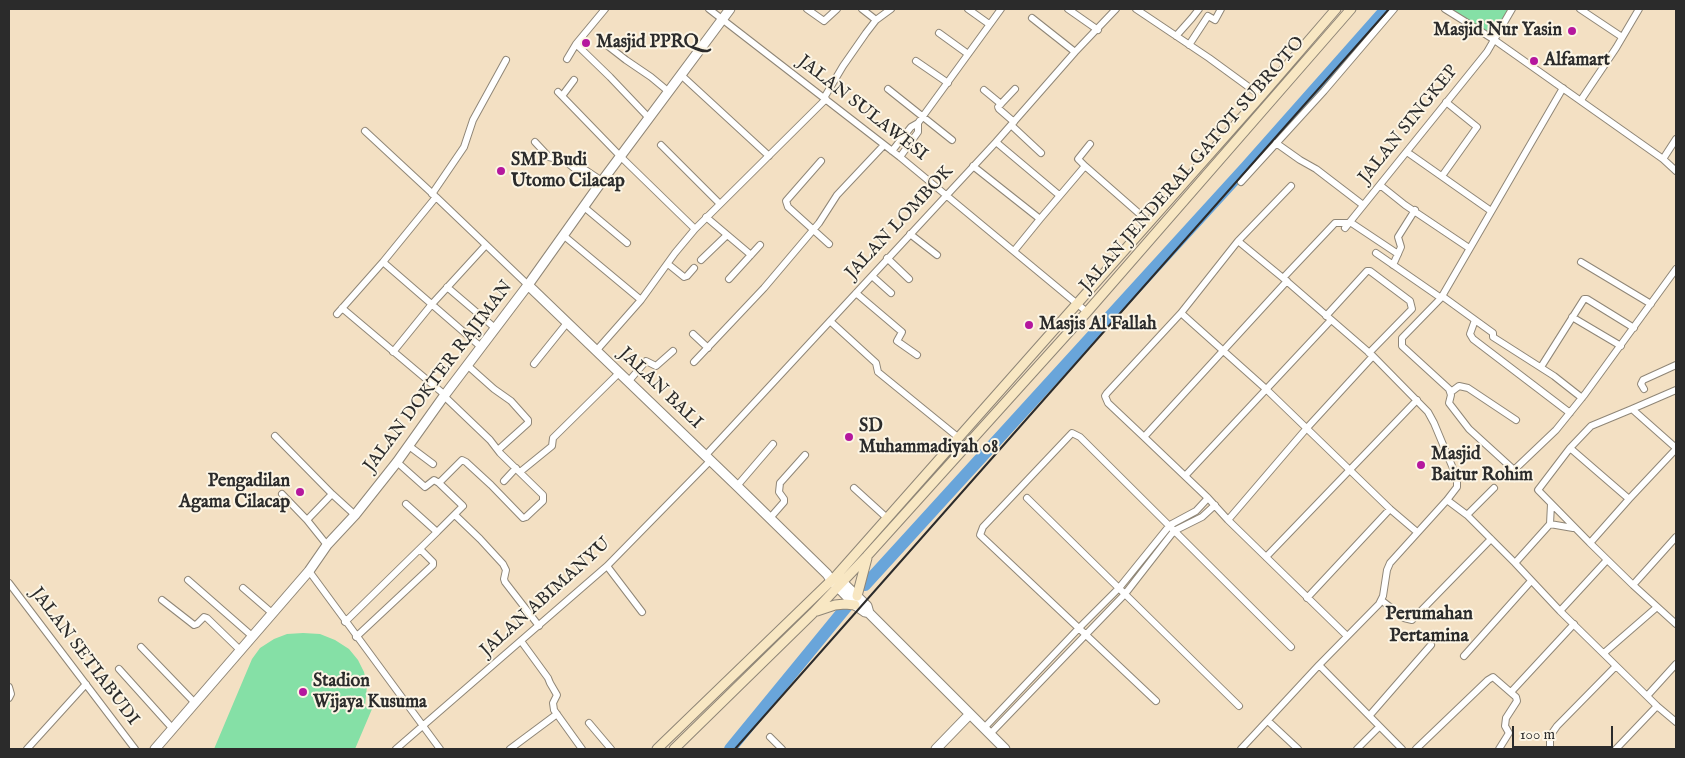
<!DOCTYPE html>
<html>
<head>
<meta charset="utf-8">
<style>
  body { margin:0 }
  #map { position:relative; width:1685px; height:758px; overflow:hidden; background:#f3e0c3; font-family:"IM FELL English",serif }
  canvas { display:block }
  .frame { position:absolute; inset:0; border:10px solid #2b2b2b; pointer-events:none }
  .scale { position:absolute; left:1512px; top:726px; width:101px; height:22px; box-sizing:border-box; border:2px solid #2b2b2b; border-top:0; padding-left:6px; font-size:15px; line-height:18px; white-space:nowrap; color:#2b2b2b; -webkit-text-stroke:4px #fcf5e5; paint-order:stroke }
</style>
</head>
<body>
<div id="map">
<canvas width="1685" height="758"></canvas>
<div class="frame"></div>
<div class="scale">100 m</div>
</div>
<script>
const context = document.querySelector('canvas').getContext('2d');
context.lineJoin = 'round';
function fillPath(path, color) {
  context.fillStyle = color;
  context.fill(path, 'evenodd');
}
function toPath(rows) {
  const path = new Path2D();
  for (const r of rows) {
    path.moveTo(r[0], r[1]);
    for (let i = 2; i < r.length; i += 2) path.lineTo(r[i], r[i + 1]);
  }
  return path;
}
function stroke(path, color, width, dash) {
  context.strokeStyle = color;
  context.lineWidth = width;
  context.lineCap = dash ? 'butt' : 'round';
  context.setLineDash(dash || []);
  context.stroke(path);
}
function label(font, color, halo, rows, align = 'center') {
  context.font = font + ' "IM FELL English",serif';
  context.lineWidth = 4;
  context.setLineDash([]);
  context.textBaseline = 'middle';
  context.strokeStyle = halo;
  context.fillStyle = color;
  for (const [text, x, y, turn = 0] of rows) {
    context.save();
    context.translate(x, y);
    context.rotate((+turn || 0) * Math.PI / 180);
    context.textAlign = isNaN(turn) ? turn : align;
    if (halo) context.strokeText(text, 0, 0);
    context.fillText(text, 0, 0);
    context.restore();
  }
}
fillPath(toPath([
  [1444,9,1512,9,1493,39],
  [303,633,320,634,335,640,349,649,358,660,364,672,367,686,365,706,372,709,355,749,214,749,252,659,260,648,274,639,287,634]
]), '#85e0a6');
stroke(toPath([
  [865,585,1246,167,1386,9],
  [730,749,848,605]
]), '#69a5da', 12);
const minor = toPath([
  [709,9,900,157,1087,312],
  [807,9,824,21,837,9],
  [862,9,876,20],
  [968,9,989,24],
  [1068,9,1098,30],
  [1136,9,1209,58,1261,96],
  [1445,9,1493,39,1663,159,1676,171],
  [1580,9,1622,37],
  [1032,18,1075,52],
  [939,33,968,54],
  [1176,36,1192,18,1199,9],
  [576,44,610,77,649,118],
  [1189,45,1208,16,1215,20,1221,9],
  [608,46,626,60,651,77,669,92],
  [567,59,576,44,605,9],
  [916,61,948,83],
  [681,75,769,156],
  [1563,88,1441,298,1402,338,1402,346,1449,389,1451,395,1449,403,1469,429,1514,470,1556,430,1585,394,1676,269],
  [888,89,952,140],
  [984,90,1001,104],
  [558,92,621,157,695,229],
  [562,96,574,80],
  [824,98,843,66,866,33,876,20,891,9],
  [1581,100,1616,48,1639,9],
  [1014,122,999,109,998,107,1015,89],
  [918,123,1001,9],
  [1011,125,1041,153],
  [365,131,435,196],
  [535,142,549,157,565,161,575,169,584,169,602,181],
  [996,142,1059,195],
  [1276,143,1300,160,1316,169,1363,205],
  [661,145,720,204],
  [892,151,911,127,918,123,918,132,900,157],
  [1407,152,1491,211],
  [1663,159,1676,139],
  [821,161,786,201,788,207,829,244],
  [973,166,1040,219,1085,166,1078,159,1090,144],
  [1085,166,1150,223],
  [1442,176,1477,127,1446,102],
  [1241,182,1324,91,1394,9],
  [1380,185,1405,205,1469,248],
  [432,194,464,147,473,120,506,60],
  [584,207,627,243],
  [706,217,751,255],
  [1350,222,1398,254],
  [1345,228,1487,52,1512,9],
  [910,234,937,255],
  [563,235,641,300],
  [1238,241,1291,186],
  [1014,251,1040,219],
  [1376,253,1441,298],
  [887,258,909,279],
  [701,260,727,235],
  [383,262,481,347],
  [1581,262,1651,304],
  [668,264,684,277,687,276,694,268],
  [1393,265,1401,247,1398,237,1415,210],
  [872,276,891,293],
  [1283,278,1335,223,1350,223],
  [729,279,760,245],
  [1287,281,1144,437,1208,498,1228,520,1347,636],
  [447,287,495,328],
  [856,293,902,332,897,341,917,355],
  [1442,296,1493,333,1493,337,1554,376,1582,398],
  [342,308,445,395],
  [337,314,383,262,436,197,528,285],
  [1326,316,1367,271,1370,271,1410,301,1412,309,1369,353],
  [1572,317,1621,346],
  [1475,320,1470,334,1473,339,1570,413],
  [830,321,876,363,878,372,959,438],
  [693,334,708,348],
  [596,351,641,300,675,253,695,229,826,99],
  [393,352,432,304,486,245],
  [694,362,764,288,819,223,837,195,884,145],
  [534,364,567,323],
  [467,365,494,389,511,401,528,420,528,423,498,450],
  [1541,367,1584,299,1587,299,1634,328],
  [628,382,646,361,656,366,673,351],
  [1644,389,1641,384,1643,380,1676,365],
  [1676,390,1632,409,1676,448],
  [1451,392,1459,386,1468,388,1516,420],
  [1632,409,1591,426,1570,448,1629,499,1676,449],
  [275,436,332,494],
  [1144,437,1108,403,1105,396,1107,393,1181,313],
  [409,446,433,464],
  [1570,448,1538,490,1590,543,1629,499],
  [705,456,996,142,1075,52,1116,9],
  [397,462,425,487,434,480,439,483,462,460,466,462,491,485,523,518,526,517,543,501,543,495,500,453,490,440,444,396],
  [520,472,552,446,553,438,619,373],
  [1185,476,1331,320],
  [504,481,516,468],
  [737,486,773,444],
  [854,488,887,518],
  [282,494,307,520],
  [1027,498,1239,706],
  [455,515,480,539,503,564,506,570,504,579,505,582,539,626],
  [1467,515,1494,488],
  [770,518,784,502,784,499,779,492,780,483,805,455],
  [1228,520,1306,429,1373,356],
  [1550,524,1573,528],
  [437,532,463,506,439,483],
  [1417,532,1390,509,1266,389,1181,313,1238,241,1283,278,1373,356,1428,412,1434,423,1457,478,1457,487,1447,500],
  [1590,543,1633,585,1676,537],
  [327,545,307,520,332,494,355,515],
  [1266,557,1417,400],
  [1515,563,1560,611,1657,706,1676,722],
  [607,566,642,612],
  [309,571,440,749],
  [188,580,252,636],
  [9,583,135,749],
  [1633,585,1676,624],
  [243,588,272,613],
  [1307,598,1390,509],
  [162,600,194,625,197,624,204,617,207,618,240,650],
  [1381,600,1404,618,1412,620,1491,539],
  [1560,611,1607,560],
  [345,622,437,532,406,504],
  [356,637,433,565,433,562,420,549],
  [521,641,548,678,550,683,557,695,553,703,554,710,582,749],
  [141,647,195,703],
  [1604,653,1657,607],
  [1464,656,1531,581],
  [119,669,173,729],
  [9,687,11,694,9,698],
  [1511,692,1574,624],
  [1647,696,1676,664],
  [1156,701,980,535,983,527,1072,433,1080,437,1291,647],
  [1370,715,1431,645],
  [1268,721,1298,749],
  [589,723,611,749],
  [984,728,1079,628,1119,588,1170,525,1196,511,1208,498],
  [990,734,1125,594,1174,531,1202,517,1215,505],
  [770,737,782,749],
  [27,749,86,684],
  [396,749,607,566,710,461],
  [510,749,557,714],
  [1241,749,1319,665],
  [1357,749,1379,727],
  [1402,749,1319,665,1379,604,1383,596,1387,570,1390,563,1447,500,1467,515,1515,563,1550,524,1551,504],
  [1416,749,1488,680,1493,677,1516,697,1517,701,1506,718,1505,726,1509,733,1499,749],
  [1550,749,1550,736,1557,726,1616,666],
  [1616,749,1657,706]
]);
const tertiary = toPath([
  [528,285,737,486,827,574,831,580,855,605,865,612,869,613,1005,749],
  [837,577,867,606,869,613],
  [155,749,309,571,327,545,355,515,397,462,444,396,528,285,602,181,730,9],
  [936,749,969,715]
]);
const secondary = toPath([
  [857,596,867,558],
  [817,611,835,605,845,604,855,605],
  [657,749,836,576,1261,96,1336,9],
  [674,749,813,613,867,556,1087,312,1351,9]
]);
stroke(minor, '#8f8677', 8);
stroke(tertiary, '#8f8677', 11);
stroke(secondary, '#8f8677', 11);
stroke(minor, '#fff', 6);
stroke(tertiary, '#fff', 9);
stroke(secondary, '#f8e7c3', 9);
stroke(toPath([
  [735,749,1389,9]
]), '#2b2b2b', 2);
for (const [x, y, r, color] of [
  [1572,31,5,"#b5179e"],
  [586,43,5,"#b5179e"],
  [1534,61,5,"#b5179e"],
  [501,171,5,"#b5179e"],
  [1029,325,5,"#b5179e"],
  [849,437,5,"#b5179e"],
  [1421,465,5,"#b5179e"],
  [300,492,5,"#b5179e"],
  [303,692,5,"#b5179e"]
]) {
  const dot = new Path2D();
  dot.arc(x, y, r, 0, 2 * Math.PI);
  context.fillStyle = color;
  context.fill(dot);
  stroke(dot, '#fcf5e5', 2);
}
label('bold 18px', '#2b2b2b', '#fcf5e5', [
  ["Masjid Nur Yasin",1562,31,"right"],
  ["Masjid PPRQ",596,43],
  ["Alfamart",1544,61],
  ["SMP Budi",511,161],
  ["Utomo Cilacap",511,182],
  ["Masjis Al Fallah",1039,325],
  ["SD",859,427],
  ["Muhammadiyah 08",859,448],
  ["Masjid",1431,455],
  ["Baitur Rohim",1431,476],
  ["Pengadilan",290,482,"right"],
  ["Agama Cilacap",290,503,"right"],
  ["Stadion",313,682],
  ["Wijaya Kusuma",313,703]
], 'left');
label('18px', '#2b2b2b', '#fcf5e5', [
  ["JALAN SULAWESI",862,109,38],
  ["JALAN SINGKEP",1409,125,-51],
  ["JALAN JENDERAL GATOT SUBROTO",1193,165,-49],
  ["JALAN LOMBOK",900,223,-47],
  ["JALAN DOKTER RAJIMAN",439,377,-53],
  ["JALAN BALI",660,389,44],
  ["JALAN ABIMANYU",546,598,-42],
  ["JALAN SETIABUDI",84,657,53]
]);
label('bold 19px', '#2b2b2b', '#fcf5e5', [
  ["Perumahan",1429,615],
  ["Pertamina",1429,637]
]);
</script>
</body>
</html>
